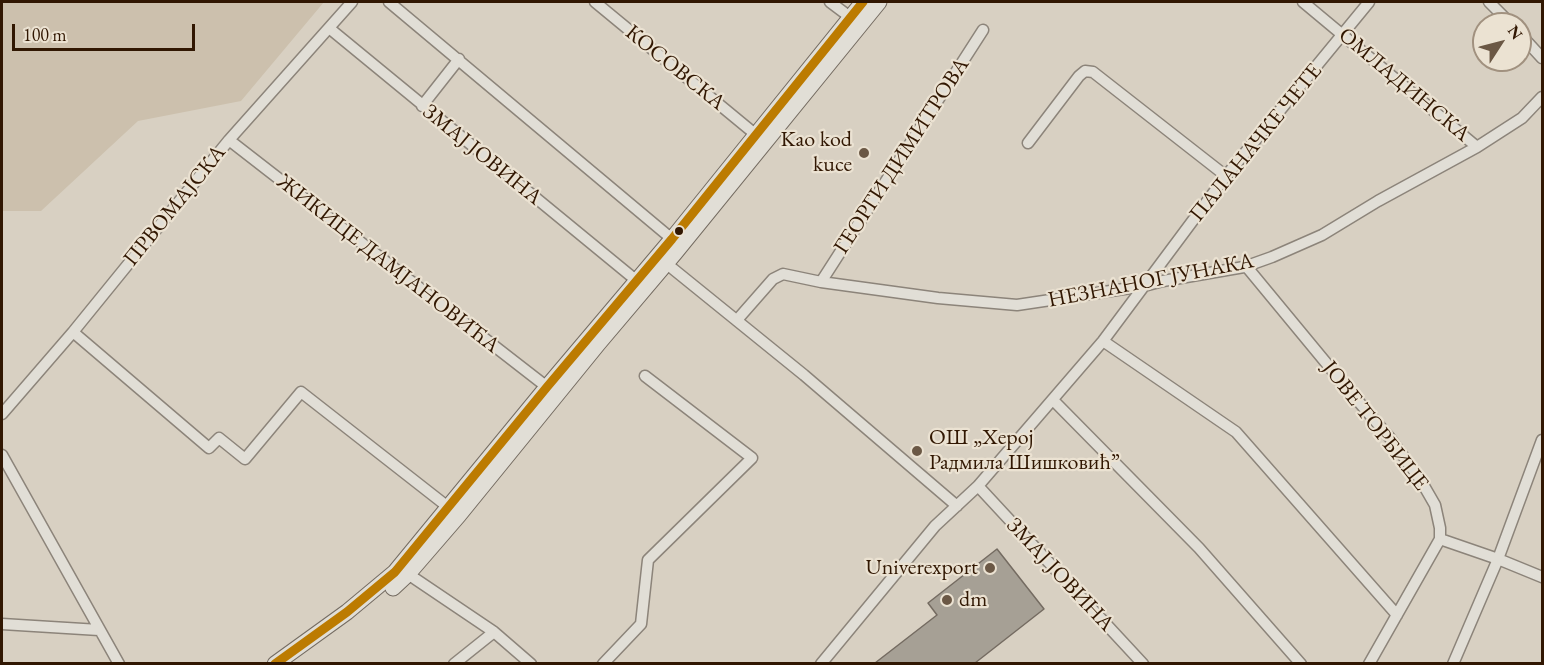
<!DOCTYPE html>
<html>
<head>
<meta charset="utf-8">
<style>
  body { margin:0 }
  #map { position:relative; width:1544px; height:665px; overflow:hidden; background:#d8d0c2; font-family:"EB Garamond",serif }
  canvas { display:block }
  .frame { position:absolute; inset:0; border:3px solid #311702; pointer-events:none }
  .north { position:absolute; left:1472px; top:12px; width:60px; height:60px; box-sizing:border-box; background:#ebe2d2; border:2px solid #a1917f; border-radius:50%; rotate:54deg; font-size:16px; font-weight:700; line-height:24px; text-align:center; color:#311702 }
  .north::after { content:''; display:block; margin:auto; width:21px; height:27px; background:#6b5845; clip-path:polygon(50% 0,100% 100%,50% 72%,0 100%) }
  .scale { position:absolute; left:12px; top:24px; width:183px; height:27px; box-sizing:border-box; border:3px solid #311702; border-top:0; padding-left:8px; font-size:18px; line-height:21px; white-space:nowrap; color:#311702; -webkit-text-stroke:4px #ebe2d2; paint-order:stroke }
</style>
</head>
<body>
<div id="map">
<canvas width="1544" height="665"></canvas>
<div class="frame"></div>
<div class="north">N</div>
<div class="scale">100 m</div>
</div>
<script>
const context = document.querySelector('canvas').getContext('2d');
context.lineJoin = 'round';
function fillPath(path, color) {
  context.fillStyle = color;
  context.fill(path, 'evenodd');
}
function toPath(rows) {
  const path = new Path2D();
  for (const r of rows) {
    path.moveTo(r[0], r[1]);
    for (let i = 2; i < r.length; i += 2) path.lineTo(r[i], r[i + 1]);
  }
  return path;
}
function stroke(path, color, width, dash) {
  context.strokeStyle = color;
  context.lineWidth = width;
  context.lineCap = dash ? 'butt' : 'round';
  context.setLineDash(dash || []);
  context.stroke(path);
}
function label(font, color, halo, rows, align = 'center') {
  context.font = font + ' "EB Garamond",serif';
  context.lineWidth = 4.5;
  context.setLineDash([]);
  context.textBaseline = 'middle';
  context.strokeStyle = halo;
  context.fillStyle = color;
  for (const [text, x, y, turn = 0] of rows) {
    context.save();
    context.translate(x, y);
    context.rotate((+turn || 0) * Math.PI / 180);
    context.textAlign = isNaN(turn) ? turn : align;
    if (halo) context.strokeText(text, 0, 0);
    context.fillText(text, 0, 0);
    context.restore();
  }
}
fillPath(toPath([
  [2,2,324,2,241,101,138,121,41,211,2,211]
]), '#ccc0ad');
const building = toPath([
  [997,549,1044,609,975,663,875,663,937,615,928,603,997,549]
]);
fillPath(building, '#a6a095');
stroke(building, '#746b61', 1.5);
const minor = toPath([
  [389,2,672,239],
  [595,2,755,134],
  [830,2,850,17],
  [1303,2,1477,147],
  [1489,2,1511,24],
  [329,28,637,281],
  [1520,34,1542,58],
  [422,106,459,59],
  [229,140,547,387],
  [1028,143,1079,76,1085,71,1093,72,1226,176],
  [662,260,804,375,957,506],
  [1246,266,1346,387,1390,438,1420,479,1435,505,1440,528,1440,539,1369,664],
  [821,282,983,30],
  [737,320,773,279,783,274,821,282,938,298,1017,305,1144,286,1163,281,1244,267,1272,257,1322,235,1378,201,1477,147,1522,118,1542,97],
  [73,332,209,448,219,438,245,459,301,392,448,507],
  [1103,341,1236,432,1397,615],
  [1053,400,1199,548,1301,664],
  [2,414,73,332,229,140,352,2],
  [2,455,119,664],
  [978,486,1143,664],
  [1440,539,1498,559,1542,577],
  [408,574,494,632,531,664],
  [2,624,99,630],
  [454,664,494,632],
  [603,664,641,624,648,560,752,458,645,376],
  [821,664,935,526,978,486,1103,341,1226,176,1369,2],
  [1453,664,1498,559,1542,440]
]);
const secondary = toPath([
  [393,588,408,574,459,515,598,344,675,253,879,2],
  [275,664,347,612,395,572,547,387,672,239,863,2]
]);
stroke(minor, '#8c847a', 13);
stroke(secondary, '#746b61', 17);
stroke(minor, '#e1ded6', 10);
stroke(secondary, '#e1ded6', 15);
stroke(toPath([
  [275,664,347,612,395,572,547,387,672,239,863,2]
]), '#bc7b01', 9);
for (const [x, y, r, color] of [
  [864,153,6,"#6b5845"],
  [679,231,5,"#311702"],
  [917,451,6,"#6b5845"],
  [990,568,6,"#6b5845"],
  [947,600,6,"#6b5845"]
]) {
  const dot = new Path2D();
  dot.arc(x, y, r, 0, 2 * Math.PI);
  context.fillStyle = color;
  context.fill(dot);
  stroke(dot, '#ebe2d2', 2);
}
label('22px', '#311702', '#ebe2d2', [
  ["КОСОВСКА",675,68,39],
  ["ОМЛАДИНСКА",1404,85,40],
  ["ПАЛАНАЧКЕ ЧЕТЕ",1256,143,-51],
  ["ЗМАЈ ЈОВИНА",482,155,39],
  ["ГЕОРГИ ДИМИТРОВА",902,156,-57],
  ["ПРВОМАЈСКА",175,206,-51],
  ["ЖИКИЦЕ ДАМЈАНОВИЋА",388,264,38],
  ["НЕЗНАНОГ ЈУНАКА",1151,281,-11],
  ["ЈОВЕ ТОРБИЦЕ",1375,426,52],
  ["ЗМАЈ ЈОВИНА",1060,575,47]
]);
label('22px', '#311702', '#ebe2d2', [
  ["Kao kod",852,140],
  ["kuce",852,165],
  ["ОШ „Херој",929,438,"left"],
  ["Радмила Шишковић”",929,463,"left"],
  ["Univerexport",978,568],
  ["dm",959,600,"left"]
], 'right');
</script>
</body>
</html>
